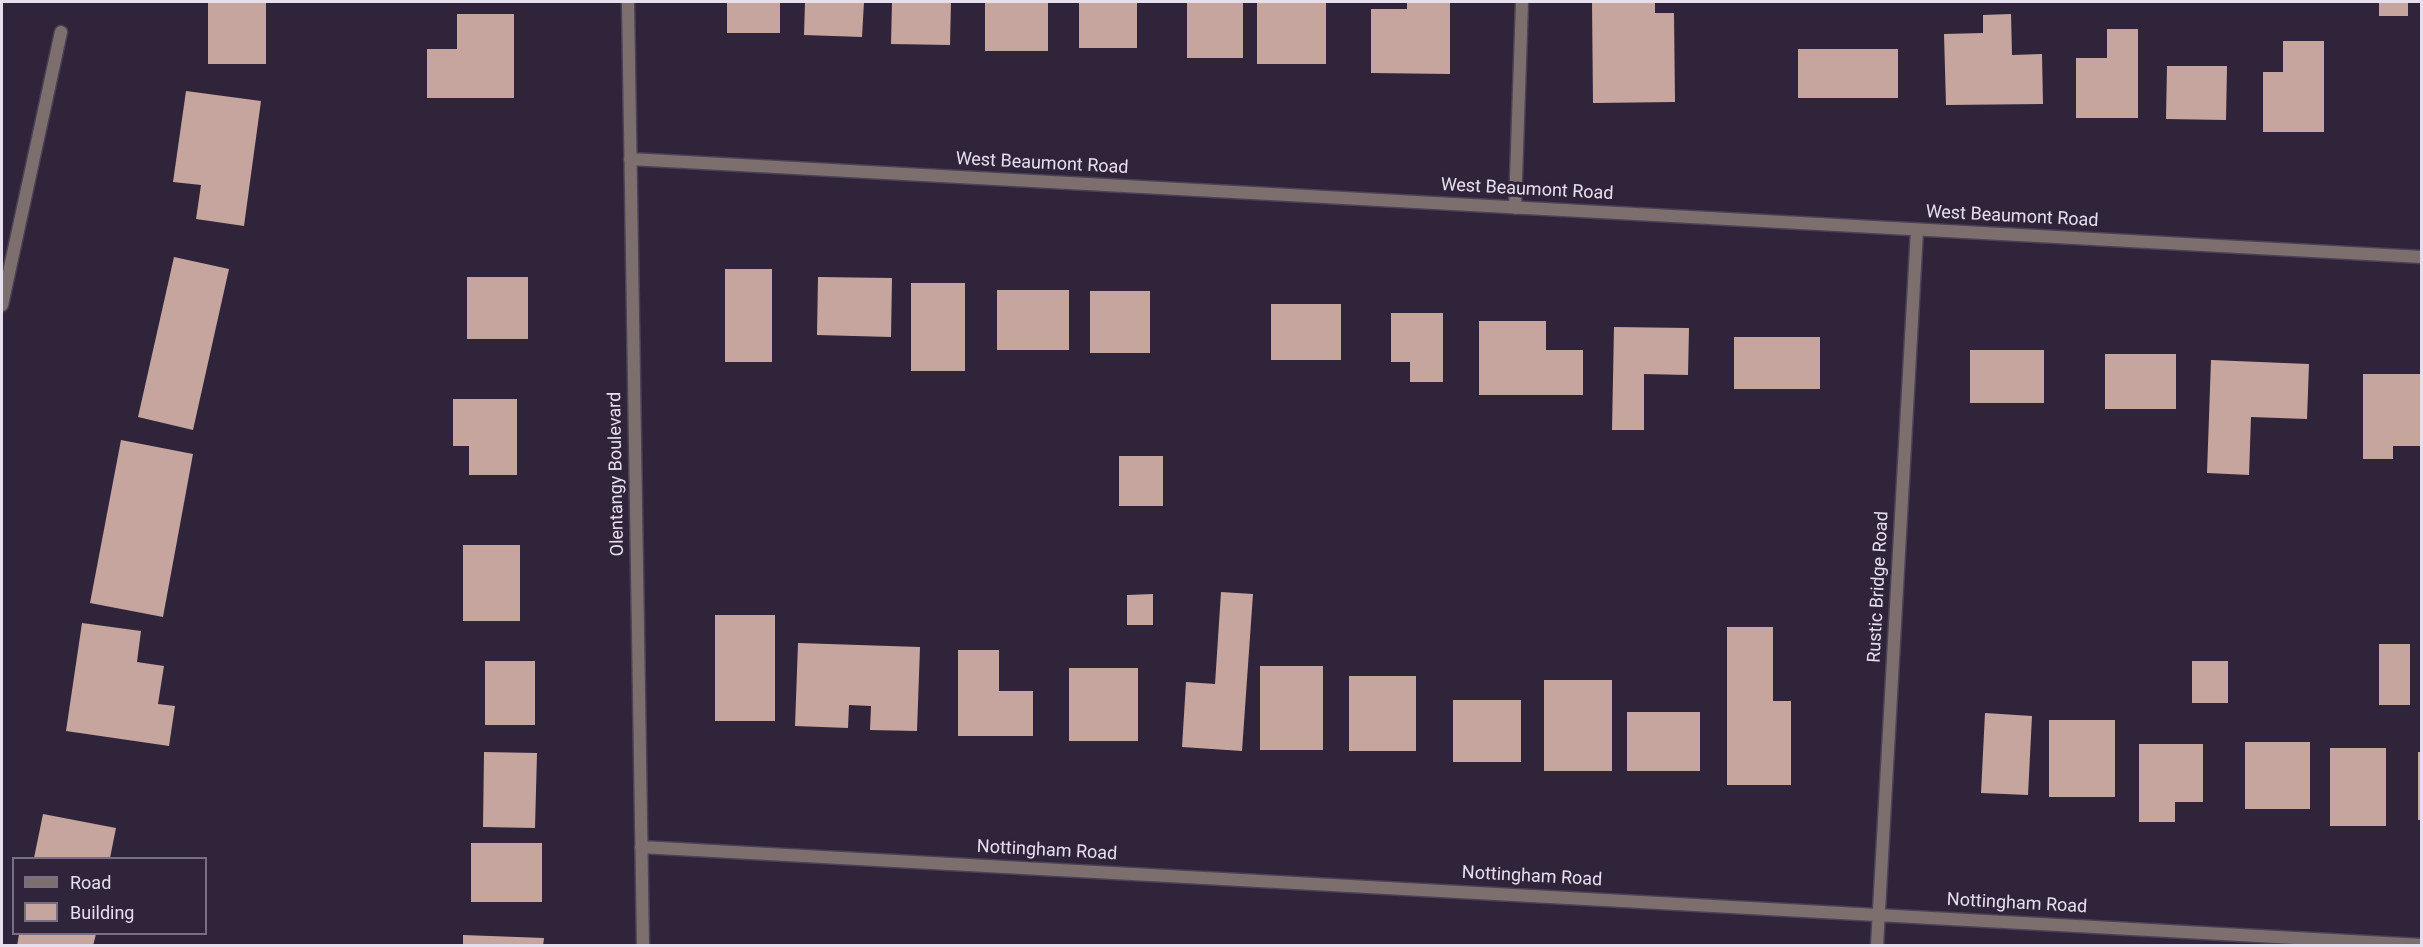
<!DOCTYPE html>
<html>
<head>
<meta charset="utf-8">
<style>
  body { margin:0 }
  #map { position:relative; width:2423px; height:947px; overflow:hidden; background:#2f243a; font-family:Roboto,sans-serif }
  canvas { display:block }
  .frame { position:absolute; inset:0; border:3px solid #e6dfee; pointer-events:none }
  .legend { position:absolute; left:12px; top:857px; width:195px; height:78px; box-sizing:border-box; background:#2f243a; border:2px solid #786f82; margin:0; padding:8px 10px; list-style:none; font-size:18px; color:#e6dfee }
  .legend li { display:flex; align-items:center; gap:12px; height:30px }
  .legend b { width:30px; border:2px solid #786f82 }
</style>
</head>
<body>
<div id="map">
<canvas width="2423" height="947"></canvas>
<div class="frame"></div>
<ul class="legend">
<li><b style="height:8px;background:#7e6f6f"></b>Road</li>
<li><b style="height:16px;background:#c7a59f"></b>Building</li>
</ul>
</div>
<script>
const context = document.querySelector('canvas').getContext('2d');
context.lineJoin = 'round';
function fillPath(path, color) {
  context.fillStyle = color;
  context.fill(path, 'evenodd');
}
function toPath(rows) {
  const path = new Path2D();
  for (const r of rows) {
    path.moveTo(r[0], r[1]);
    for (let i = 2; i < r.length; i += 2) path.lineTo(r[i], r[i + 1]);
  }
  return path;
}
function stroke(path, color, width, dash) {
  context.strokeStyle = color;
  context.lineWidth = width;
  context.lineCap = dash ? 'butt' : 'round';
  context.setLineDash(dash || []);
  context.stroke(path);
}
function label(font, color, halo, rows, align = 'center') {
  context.font = font + ' Roboto,sans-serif';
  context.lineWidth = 6;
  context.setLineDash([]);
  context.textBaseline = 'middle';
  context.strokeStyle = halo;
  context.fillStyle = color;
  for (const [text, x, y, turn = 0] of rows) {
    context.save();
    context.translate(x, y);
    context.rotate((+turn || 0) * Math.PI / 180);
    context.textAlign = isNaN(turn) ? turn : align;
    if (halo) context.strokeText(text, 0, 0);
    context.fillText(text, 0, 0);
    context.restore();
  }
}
fillPath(toPath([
  [208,2,266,2,266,64,208,64],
  [727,2,780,2,780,33,727,33],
  [805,2,864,2,862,37,804,35],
  [892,2,951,2,950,45,891,44],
  [985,2,1048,2,1048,51,985,51],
  [1079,2,1137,2,1137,48,1079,48],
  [1187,2,1243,2,1243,58,1187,58],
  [1257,2,1326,2,1326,64,1257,64],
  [1407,2,1450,2,1450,74,1371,73,1371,9,1407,9],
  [1592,2,1655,2,1655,13,1674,13,1675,102,1593,103],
  [2379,2,2408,2,2408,16,2379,16],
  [457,14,514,14,514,98,427,98,427,49,457,49],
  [2011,14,2012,55,2042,54,2043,104,1946,105,1944,34,1983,33,1983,15],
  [2107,29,2138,29,2138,118,2076,118,2076,58,2107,58],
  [2283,41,2324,41,2324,132,2263,132,2263,72,2283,72],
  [1798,49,1898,49,1898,98,1798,98],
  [2167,66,2227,66,2226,120,2166,119],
  [186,91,261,101,244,226,196,219,201,185,173,182],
  [174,257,229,269,193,430,138,417],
  [725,269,772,269,772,362,725,362],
  [467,277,528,277,528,339,467,339],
  [818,277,892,278,891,337,817,335],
  [911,283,965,283,965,371,911,371],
  [997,290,1069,290,1069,350,997,350],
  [1090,291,1150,291,1150,353,1090,353],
  [1271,304,1341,304,1341,360,1271,360],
  [1391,313,1443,313,1443,382,1410,382,1410,362,1391,362],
  [1479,321,1546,321,1546,350,1583,350,1583,395,1479,395],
  [1614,327,1689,328,1688,375,1644,374,1644,430,1612,430],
  [1734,337,1820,337,1820,389,1734,389],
  [1970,350,2044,350,2044,403,1970,403],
  [2105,354,2176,354,2176,409,2105,409],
  [2211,360,2309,364,2307,419,2251,417,2249,475,2207,473],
  [2363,374,2422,374,2422,446,2393,446,2393,459,2363,459],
  [453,399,517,399,517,475,469,475,469,446,453,446],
  [121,440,193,454,163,617,90,603],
  [1119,456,1163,456,1163,506,1119,506],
  [463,545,520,545,520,621,463,621],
  [1221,592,1253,594,1242,751,1182,747,1186,682,1215,684],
  [1153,594,1153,625,1127,625,1127,595],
  [715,615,775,615,775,721,715,721],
  [82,623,141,631,137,662,164,666,158,704,175,706,169,746,66,731],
  [1727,627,1773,627,1773,701,1791,701,1791,785,1727,785],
  [798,643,920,647,917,731,870,730,871,706,849,705,848,728,795,726],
  [2379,644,2410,644,2410,705,2379,705],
  [958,650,999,650,999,691,1033,691,1033,736,958,736],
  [485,661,535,661,535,725,485,725],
  [2192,661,2228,661,2228,703,2192,703],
  [1260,666,1323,666,1323,750,1260,750],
  [1069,668,1138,668,1138,741,1069,741],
  [1349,676,1416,676,1416,751,1349,751],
  [1544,680,1612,680,1612,771,1544,771],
  [1453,700,1521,700,1521,762,1453,762],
  [1627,712,1700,712,1700,771,1627,771],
  [1985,713,2032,716,2028,795,1981,793],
  [2049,720,2115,720,2115,797,2049,797],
  [2245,742,2310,742,2310,809,2245,809],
  [2139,744,2203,744,2203,802,2175,802,2175,822,2139,822],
  [2330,748,2386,748,2386,826,2330,826],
  [484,752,537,753,535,828,483,827],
  [2418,752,2422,752,2422,820,2418,820],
  [43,814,116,828,110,858,34,858],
  [471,843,542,843,542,902,471,902],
  [19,934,96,934,93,946,17,946],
  [463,935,544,938,543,946,463,946]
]), '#c7a59f');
const street = toPath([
  [628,2,643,946],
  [630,159,2422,257],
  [1515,208,1522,2],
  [2,305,61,32],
  [641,847,2422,945],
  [1877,946,1917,230]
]);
stroke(street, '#4c4257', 15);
stroke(street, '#7e6f6f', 12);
label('18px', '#e6dfee', '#2f243a', [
  ["West Beaumont Road",1042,164,3],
  ["West Beaumont Road",1527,190,3],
  ["West Beaumont Road",2012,217,3],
  ["Olentangy Boulevard",617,474,-91],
  ["Rustic Bridge Road",1879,587,-87],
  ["Nottingham Road",1047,851,3],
  ["Nottingham Road",1532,877,3],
  ["Nottingham Road",2017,904,3]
]);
</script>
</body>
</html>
